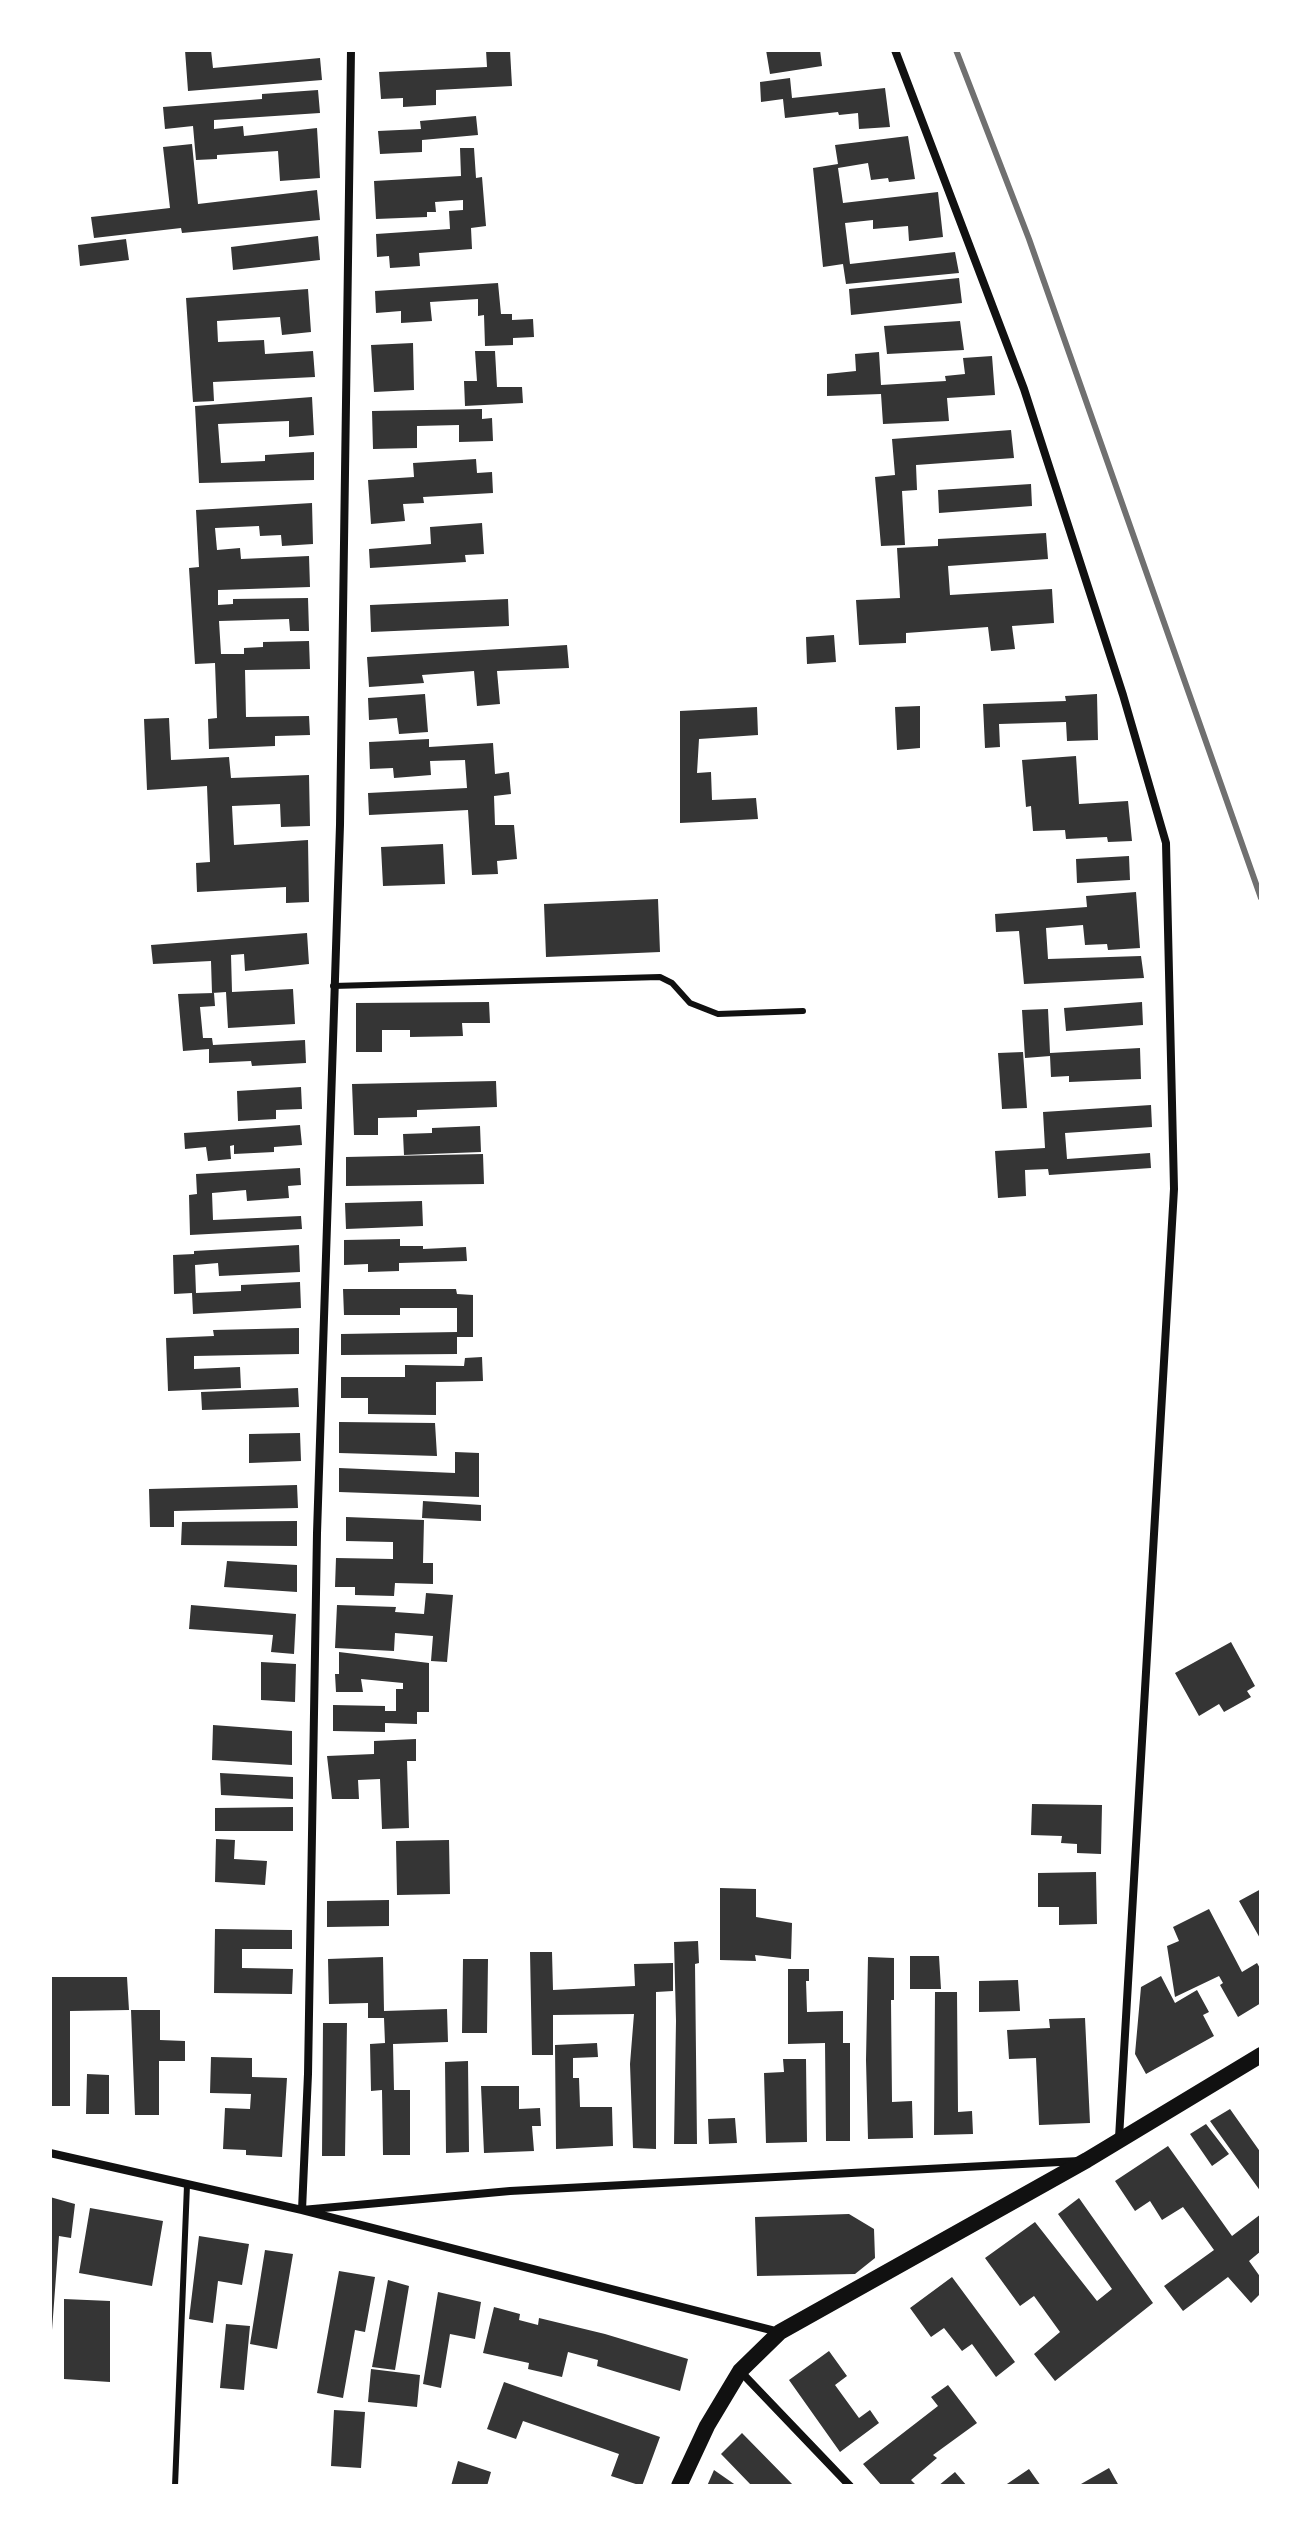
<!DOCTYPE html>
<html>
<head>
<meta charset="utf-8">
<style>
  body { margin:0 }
  #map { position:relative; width:1311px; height:2536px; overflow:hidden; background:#fff; font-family:"Open Sans",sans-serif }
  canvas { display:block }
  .frame { position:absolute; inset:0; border:52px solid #fff; pointer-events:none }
</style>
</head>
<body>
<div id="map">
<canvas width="1311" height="2536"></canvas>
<div class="frame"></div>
</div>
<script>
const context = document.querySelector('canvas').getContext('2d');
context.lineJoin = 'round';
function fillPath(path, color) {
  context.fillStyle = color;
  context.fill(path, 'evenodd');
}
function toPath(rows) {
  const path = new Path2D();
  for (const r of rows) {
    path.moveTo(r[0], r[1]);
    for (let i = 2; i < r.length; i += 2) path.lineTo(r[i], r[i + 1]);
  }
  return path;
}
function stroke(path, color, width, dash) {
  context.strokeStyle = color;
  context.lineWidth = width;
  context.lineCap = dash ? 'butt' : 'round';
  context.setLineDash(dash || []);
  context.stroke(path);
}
fillPath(toPath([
  [185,50,211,50,213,68,320,58,322,80,188,91],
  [486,50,510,50,512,86,436,90,436,105,403,107,403,98,381,99,379,72,487,67],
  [766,50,820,50,822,66,770,74],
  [790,78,792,98,885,88,890,127,859,129,858,113,839,115,838,112,785,118,783,99,761,102,760,82],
  [318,90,320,113,214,120,214,129,243,126,244,136,317,128,320,178,280,181,278,151,217,155,217,159,196,160,193,126,165,129,163,107,262,99,262,94],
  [476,116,478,135,422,140,422,152,380,154,378,131,421,129,420,121],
  [908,136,915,179,889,182,888,178,871,180,868,163,838,168,843,203,938,192,943,237,909,241,908,226,873,229,873,220,845,223,850,264,955,252,959,273,846,284,843,264,823,267,813,168,838,164,835,145],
  [192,144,198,204,317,190,320,220,182,233,181,228,94,238,91,217,170,208,163,147],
  [460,148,474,148,476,178,482,177,486,226,471,228,472,249,419,253,420,266,390,268,389,256,377,257,376,234,450,229,449,211,463,210,463,200,435,202,436,212,427,212,427,217,376,219,374,181,461,176],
  [318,236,320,260,233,270,231,247],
  [126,239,129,260,80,266,78,245],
  [959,278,962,303,851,315,849,289],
  [498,283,501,314,512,314,512,320,533,319,534,337,513,338,513,345,485,346,484,315,478,316,478,299,430,302,432,321,401,323,401,311,376,313,375,291],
  [308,289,311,332,282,335,280,317,217,321,218,342,264,340,265,354,313,351,315,377,213,382,214,401,193,402,186,298],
  [960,321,964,350,887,354,884,326],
  [413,343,414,390,374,392,371,345],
  [475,351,495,351,497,387,522,387,523,403,465,406,464,381,477,381],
  [879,352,881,385,946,381,945,376,965,374,963,358,992,356,995,395,947,398,949,421,883,424,881,394,827,396,827,374,856,371,855,354],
  [312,397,314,435,289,437,289,421,218,424,221,463,265,461,265,455,314,452,314,480,199,483,195,406],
  [482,409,482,419,492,418,493,441,459,442,459,425,417,426,417,448,373,449,372,411],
  [1011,430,1014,458,916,465,917,490,902,491,905,545,881,546,875,477,895,475,892,439],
  [476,459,477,473,492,472,493,493,423,497,424,503,403,504,405,521,371,524,368,480,414,477,413,463],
  [1031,484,1032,506,939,513,938,490],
  [312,503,313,544,282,546,281,535,260,536,259,526,215,528,217,550,240,548,241,559,309,556,310,587,218,590,218,605,233,604,233,599,308,598,309,631,290,631,289,619,219,621,221,654,244,654,244,648,263,647,263,642,309,641,310,669,245,670,246,717,309,716,310,735,275,736,275,746,209,749,208,719,217,718,215,663,195,664,189,568,199,567,196,510],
  [482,523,484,554,465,555,466,562,370,568,369,549,431,544,430,527],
  [1046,533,1048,559,948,566,950,595,1052,589,1054,623,1012,626,1015,649,991,651,988,627,906,633,906,643,859,645,856,600,900,598,897,548,938,546,938,539],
  [508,599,509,626,371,632,370,605],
  [834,635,836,662,807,664,806,637],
  [567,645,569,668,497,671,500,704,477,706,474,671,422,675,424,683,369,687,367,657],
  [425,694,428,732,399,734,397,718,369,720,368,698],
  [1097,694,1098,740,1067,741,1066,722,999,724,1000,747,985,748,983,704,1066,701,1065,696],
  [920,706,920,748,897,750,895,707],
  [757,707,758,735,699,739,697,773,711,772,712,800,756,798,758,819,680,823,680,711],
  [169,718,171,760,229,757,231,778,309,775,310,826,281,827,280,804,232,806,234,845,308,840,309,902,286,903,286,887,197,892,196,863,210,862,207,786,147,790,144,719],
  [429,739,429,747,493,743,495,774,509,772,511,794,494,796,495,825,514,825,517,859,497,861,498,874,472,875,468,810,369,815,368,793,467,788,465,760,430,761,431,775,394,778,393,768,370,769,369,742],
  [1076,756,1079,804,1128,801,1132,841,1108,842,1107,837,1066,839,1065,830,1033,831,1031,806,1026,807,1022,760],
  [443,844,445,884,383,886,381,847],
  [1129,856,1130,880,1077,883,1076,859],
  [1136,892,1140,948,1108,950,1107,944,1085,945,1083,925,1046,928,1048,959,1141,956,1144,978,1024,984,1019,931,996,932,995,914,1087,907,1086,896],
  [658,899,660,952,546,957,544,904],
  [307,933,309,964,245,971,244,954,231,955,232,992,293,989,295,1024,228,1028,226,992,212,993,211,961,153,964,151,945],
  [214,993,215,1006,200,1007,203,1038,212,1038,213,1045,305,1040,306,1063,252,1066,251,1061,209,1063,209,1049,183,1051,178,994],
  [489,1002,490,1023,462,1023,463,1036,410,1037,410,1030,382,1030,382,1052,356,1052,356,1003],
  [1142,1002,1143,1025,1066,1031,1064,1008],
  [1048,1009,1050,1053,1140,1048,1141,1079,1069,1082,1069,1076,1051,1077,1050,1056,1025,1058,1022,1010],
  [1023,1052,1027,1108,1002,1109,998,1053],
  [496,1081,497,1107,417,1110,417,1117,378,1118,378,1135,354,1135,352,1084],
  [301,1087,302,1109,276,1110,276,1119,238,1121,237,1091],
  [1151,1105,1152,1127,1065,1133,1067,1159,1150,1153,1151,1168,1049,1175,1048,1169,1025,1170,1026,1196,998,1198,995,1151,1045,1148,1043,1112],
  [300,1125,302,1145,274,1147,274,1152,234,1154,234,1145,230,1146,231,1159,208,1161,206,1147,185,1149,184,1133],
  [480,1126,481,1152,404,1155,403,1134,432,1133,432,1128],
  [483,1154,484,1184,346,1186,346,1157],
  [300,1168,301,1185,288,1186,289,1198,247,1201,246,1190,212,1193,213,1220,301,1216,302,1229,190,1235,189,1195,197,1194,196,1174],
  [422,1201,423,1226,346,1229,345,1203],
  [400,1239,400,1246,423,1246,423,1249,466,1247,467,1261,399,1263,399,1271,368,1272,368,1264,344,1265,344,1240],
  [299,1245,300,1272,219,1276,218,1263,195,1265,196,1293,241,1291,241,1285,300,1282,301,1308,193,1314,192,1293,174,1294,173,1255,194,1254,194,1251],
  [343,1289,456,1289,457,1294,473,1295,473,1337,457,1337,457,1354,341,1355,341,1334,457,1332,457,1308,400,1308,400,1315,344,1315],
  [299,1328,299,1354,194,1356,194,1369,240,1367,241,1388,168,1391,166,1338,214,1336,213,1330],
  [482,1357,483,1381,436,1382,436,1415,368,1414,368,1398,341,1398,341,1377,405,1377,405,1365,464,1366,465,1358],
  [298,1388,299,1407,202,1410,201,1392],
  [339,1422,435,1423,437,1456,339,1453],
  [300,1433,301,1461,249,1463,249,1434],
  [455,1452,479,1453,479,1497,339,1492,339,1468,455,1473],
  [297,1485,298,1508,174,1511,174,1527,150,1527,149,1489],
  [423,1501,481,1505,481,1521,422,1518],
  [346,1517,424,1520,423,1563,433,1563,433,1584,395,1583,394,1596,355,1595,355,1587,335,1587,336,1558,393,1559,393,1542,346,1541],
  [297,1521,297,1546,181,1545,182,1522],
  [227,1561,297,1565,297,1592,224,1587],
  [426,1593,453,1595,447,1662,431,1661,433,1636,395,1633,394,1651,335,1648,337,1605,396,1607,395,1612,424,1614],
  [191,1605,296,1614,294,1654,271,1652,273,1635,189,1629],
  [1231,1642,1255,1686,1247,1691,1251,1697,1224,1712,1219,1704,1199,1716,1175,1673],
  [339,1652,429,1663,429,1712,417,1712,417,1724,385,1723,385,1732,333,1731,333,1705,385,1706,385,1711,396,1711,396,1689,403,1689,403,1683,361,1679,363,1692,336,1692,335,1674,339,1674],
  [261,1662,296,1664,295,1702,261,1700],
  [213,1725,292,1731,292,1765,212,1760],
  [416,1739,416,1761,407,1761,409,1828,382,1829,380,1779,358,1780,359,1799,332,1799,327,1756,374,1754,374,1741],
  [220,1773,293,1777,293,1799,221,1795],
  [1032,1804,1102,1805,1101,1854,1077,1853,1077,1844,1061,1843,1062,1836,1031,1835],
  [293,1807,293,1831,215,1831,215,1808],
  [216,1839,235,1840,234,1859,267,1861,265,1885,215,1882],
  [449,1840,450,1894,397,1895,396,1841],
  [1096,1872,1097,1924,1059,1925,1059,1907,1038,1907,1038,1873],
  [720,1888,756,1889,756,1917,792,1923,791,1959,755,1955,756,1961,720,1960],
  [1261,1889,1261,1940,1239,1901],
  [389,1900,389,1926,327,1927,327,1901],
  [1209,1909,1242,1972,1257,1963,1261,1970,1261,2003,1238,2017,1220,1985,1223,1983,1219,1976,1175,1997,1167,1946,1179,1941,1173,1927],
  [215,1929,292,1930,292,1949,242,1949,242,1968,293,1969,292,1994,214,1993],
  [698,1941,699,1963,695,1964,697,2144,674,2144,676,2021,674,1942],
  [530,1952,552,1952,553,1990,635,1986,634,1964,673,1963,673,1991,656,1992,656,2149,633,2148,630,2064,634,2014,553,2015,553,2055,532,2055],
  [910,1956,939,1956,941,1989,910,1989],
  [383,1957,384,2011,447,2009,448,2042,393,2044,394,2090,410,2090,410,2155,383,2155,382,2090,371,2091,370,2044,385,2043,384,2018,368,2018,368,2003,329,2004,328,1959],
  [868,1957,894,1958,894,2000,891,2000,892,2102,912,2101,913,2138,868,2139,866,2060],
  [463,1959,488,1959,487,2033,462,2033],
  [788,1969,809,1969,809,1981,806,1981,807,2012,843,2011,843,2043,850,2043,850,2141,826,2141,825,2043,788,2044],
  [1161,1976,1175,2003,1197,1990,1209,2012,1203,2015,1214,2036,1146,2074,1135,2054,1141,1987],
  [50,1977,127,1977,129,2010,70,2011,70,2106,50,2106],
  [1018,1980,1020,2011,979,2012,979,1981],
  [935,1992,957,1992,958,2112,972,2111,973,2134,934,2135],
  [131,2010,160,2010,160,2040,185,2041,185,2061,159,2061,159,2115,135,2115],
  [1085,2018,1090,2123,1039,2125,1036,2058,1009,2059,1007,2030,1050,2028,1049,2019],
  [323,2023,347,2023,345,2156,322,2156],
  [597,2043,598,2057,573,2058,573,2078,579,2078,580,2107,612,2107,613,2146,556,2149,555,2045],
  [211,2057,252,2058,252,2077,287,2078,282,2157,246,2155,246,2150,223,2149,225,2108,250,2109,251,2094,210,2093],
  [783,2059,806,2059,807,2142,766,2143,764,2073,784,2072],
  [468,2061,469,2152,446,2153,445,2062],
  [87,2074,109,2075,109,2114,86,2114],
  [481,2086,519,2086,519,2109,540,2108,541,2126,532,2126,534,2151,484,2153],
  [1230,2109,1261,2153,1261,2192,1210,2121],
  [735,2118,737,2143,709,2144,708,2119],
  [1206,2124,1229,2154,1212,2166,1190,2134],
  [1168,2146,1232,2236,1261,2214,1261,2251,1249,2261,1261,2278,1261,2293,1251,2303,1228,2277,1183,2311,1164,2286,1214,2250,1183,2207,1162,2220,1150,2201,1135,2211,1115,2181],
  [50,2197,75,2204,71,2238,59,2236,52,2330,50,2330],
  [1079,2198,1153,2303,1055,2381,1034,2354,1060,2332,1034,2296,1020,2306,985,2258,1035,2222,1097,2301,1112,2289,1058,2214],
  [90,2208,163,2221,152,2286,79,2273],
  [849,2214,874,2229,875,2258,855,2274,757,2276,755,2217],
  [199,2236,249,2244,242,2285,218,2281,213,2323,189,2319],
  [265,2250,293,2254,277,2349,250,2344],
  [339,2271,375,2277,365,2332,355,2330,343,2398,317,2393],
  [952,2277,1015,2362,996,2377,972,2344,962,2351,944,2328,931,2337,910,2308],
  [388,2280,409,2286,395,2370,372,2367],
  [438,2292,481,2302,475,2339,450,2334,441,2388,423,2384],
  [64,2299,110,2301,110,2382,64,2379],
  [494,2307,520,2314,519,2320,538,2325,539,2318,605,2334,688,2359,680,2391,597,2366,598,2360,568,2352,562,2377,528,2369,529,2363,483,2353],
  [226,2324,250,2326,244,2390,220,2388],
  [829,2351,847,2376,835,2385,859,2418,870,2410,879,2423,840,2452,789,2380],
  [371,2369,420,2375,417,2407,368,2402],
  [504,2382,660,2437,642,2486,611,2476,619,2454,523,2421,516,2439,487,2429],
  [948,2385,977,2423,933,2455,937,2458,911,2480,917,2486,882,2486,863,2464,938,2406,931,2397],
  [334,2410,365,2412,361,2468,331,2466],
  [742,2433,794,2486,752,2486,721,2454],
  [458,2461,491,2472,487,2486,451,2486],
  [1109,2468,1119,2486,1083,2486,1081,2484],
  [1029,2469,1041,2486,1004,2486],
  [714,2470,737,2486,707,2486],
  [955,2472,967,2486,938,2486]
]), '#353535');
stroke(toPath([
  [333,986,660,977,672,983,690,1003,718,1014,803,1011],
  [175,2486,187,2185]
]), '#111', 6);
stroke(toPath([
  [351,50,340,825,317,1533,308,2074,302,2210,510,2191,1079,2161],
  [895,50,1024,389,1123,695,1166,843,1174,1189,1119,2138],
  [50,2153,302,2210,779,2332],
  [740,2371,850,2486]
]), '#111', 8);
stroke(toPath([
  [679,2486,707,2426,740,2371,780,2332,1087,2160,1261,2055]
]), '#111', 16);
stroke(toPath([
  [956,50,1029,239,1261,898]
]), '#707070', 6);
</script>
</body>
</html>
